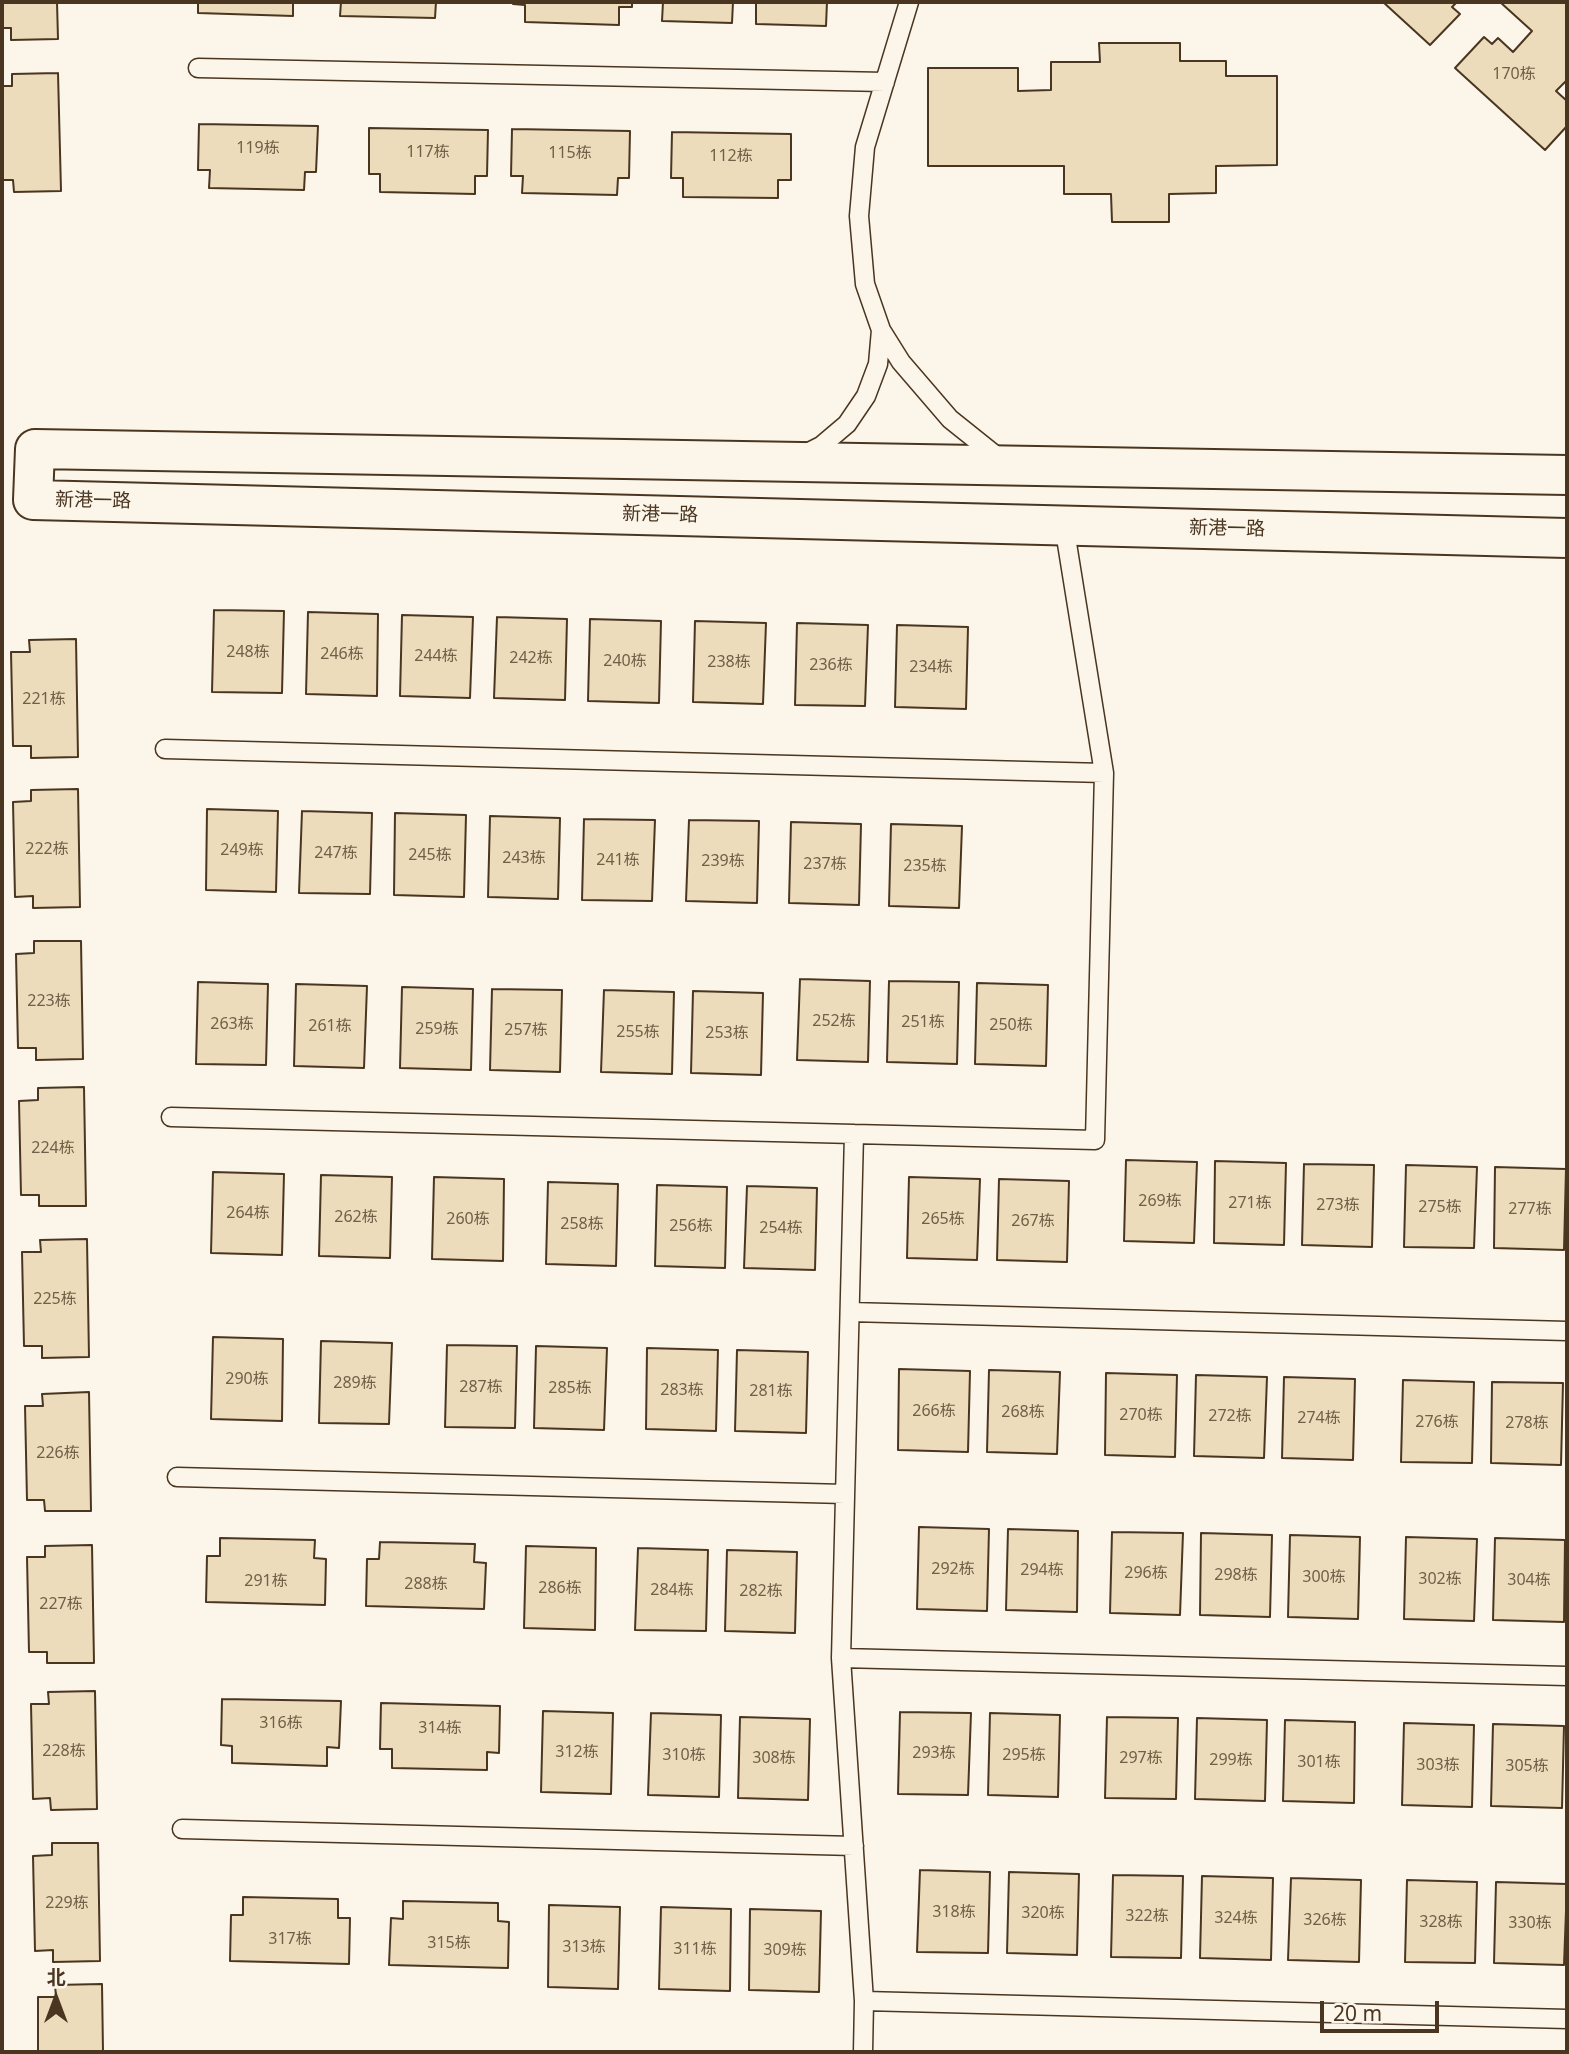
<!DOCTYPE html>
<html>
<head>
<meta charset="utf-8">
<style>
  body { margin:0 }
  #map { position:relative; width:1569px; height:2054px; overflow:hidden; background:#fbf6e9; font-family:"Noto Sans","Noto Sans SC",sans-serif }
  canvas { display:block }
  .frame { position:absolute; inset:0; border:4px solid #4a3520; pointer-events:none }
  .north { position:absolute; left:21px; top:1963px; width:70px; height:70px; -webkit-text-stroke:5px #fbf6e9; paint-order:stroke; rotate:0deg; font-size:19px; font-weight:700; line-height:28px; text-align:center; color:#4a3520 }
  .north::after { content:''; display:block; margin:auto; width:24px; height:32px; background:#4a3520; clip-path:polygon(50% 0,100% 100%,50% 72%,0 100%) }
  .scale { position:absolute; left:1320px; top:2001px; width:119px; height:32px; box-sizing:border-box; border:4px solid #4a3520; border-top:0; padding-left:9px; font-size:21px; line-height:24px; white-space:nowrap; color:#4a3520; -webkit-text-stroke:5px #fbf6e9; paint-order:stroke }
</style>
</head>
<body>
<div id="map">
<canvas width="1569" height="2054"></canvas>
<div class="frame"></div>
<div class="north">北</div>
<div class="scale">20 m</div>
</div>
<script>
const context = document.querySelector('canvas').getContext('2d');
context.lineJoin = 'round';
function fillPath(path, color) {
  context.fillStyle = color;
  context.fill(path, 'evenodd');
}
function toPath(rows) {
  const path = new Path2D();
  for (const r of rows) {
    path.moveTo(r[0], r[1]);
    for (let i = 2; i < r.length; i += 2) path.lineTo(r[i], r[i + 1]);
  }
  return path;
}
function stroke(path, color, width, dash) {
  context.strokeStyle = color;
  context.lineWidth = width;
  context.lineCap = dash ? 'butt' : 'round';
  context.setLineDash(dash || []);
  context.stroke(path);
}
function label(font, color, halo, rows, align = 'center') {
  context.font = font + ' "Noto Sans","Noto Sans SC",sans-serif';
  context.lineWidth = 5;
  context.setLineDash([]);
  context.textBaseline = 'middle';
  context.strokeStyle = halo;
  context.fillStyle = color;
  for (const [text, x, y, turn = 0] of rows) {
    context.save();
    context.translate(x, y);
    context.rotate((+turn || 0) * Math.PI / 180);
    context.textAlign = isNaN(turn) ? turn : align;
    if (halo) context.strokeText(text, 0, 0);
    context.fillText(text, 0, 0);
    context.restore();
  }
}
const building = toPath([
  [2,2,57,2,58,39,11,40,11,28,2,28,2,2],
  [198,2,293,2,293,16,198,13,198,2],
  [341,2,436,2,435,18,340,16,341,2],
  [513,2,632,2,632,7,619,7,619,25,525,22,525,5,513,4,513,2],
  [663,2,733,2,732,23,662,21,663,2],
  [756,2,827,2,826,26,756,24,756,2],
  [1383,2,1457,2,1452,7,1460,14,1430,45,1383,2],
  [1500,2,1567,2,1567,80,1556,91,1567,101,1567,126,1545,150,1455,68,1484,37,1492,44,1498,38,1513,52,1532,31,1500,2],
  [1099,43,1180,43,1180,61,1226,61,1226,76,1277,76,1277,165,1216,166,1216,193,1169,194,1169,222,1112,222,1111,194,1064,194,1064,166,928,166,928,68,1018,68,1018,91,1051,90,1051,62,1100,62,1099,43],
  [58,73,61,191,14,192,13,180,2,180,2,86,12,86,12,74,58,73],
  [199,124,318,126,316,172,305,172,304,190,209,188,210,170,198,170,199,124],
  [369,128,488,130,487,176,475,176,475,194,380,192,380,174,369,174,369,128],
  [512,129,630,131,629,178,618,178,617,195,522,193,523,176,511,176,512,129],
  [672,132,791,134,791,180,778,180,778,198,683,197,683,178,671,178,672,132],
  [214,610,284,611,282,693,212,692,214,610],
  [308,612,378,614,377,696,306,694,308,612],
  [402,615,473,617,470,698,400,696,402,615],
  [497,617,567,619,565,700,494,698,497,617],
  [590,619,661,621,659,703,588,701,590,619],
  [695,621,766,623,763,704,693,702,695,621],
  [797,623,868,625,865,706,795,705,797,623],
  [897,625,968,627,966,709,895,707,897,625],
  [76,639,78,757,31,758,31,746,13,746,11,652,30,652,29,640,76,639],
  [78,789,80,907,33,908,33,896,15,897,13,802,31,801,31,790,78,789],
  [207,809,278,811,276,892,206,890,207,809],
  [302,811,372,813,370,894,299,893,302,811],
  [395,813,466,815,464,897,394,895,395,813],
  [490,816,560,818,558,899,488,897,490,816],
  [584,819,655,820,652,901,582,900,584,819],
  [689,820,759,821,757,903,686,901,689,820],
  [791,822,861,824,859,905,789,903,791,822],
  [891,824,962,826,959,908,889,906,891,824],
  [34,941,81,941,83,1059,36,1060,36,1048,18,1048,16,954,34,953,34,941],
  [800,979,870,981,868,1062,797,1060,800,979],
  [889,981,959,982,957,1064,887,1062,889,981],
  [198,982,268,984,266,1065,196,1064,198,982],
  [977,983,1048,985,1046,1066,975,1064,977,983],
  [296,984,367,986,364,1068,294,1066,296,984],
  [402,987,473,989,471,1070,400,1068,402,987],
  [492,989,562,990,560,1072,490,1070,492,989],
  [604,990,674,992,672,1074,601,1072,604,990],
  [693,991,763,993,761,1075,691,1073,693,991],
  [84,1087,86,1206,39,1206,39,1195,21,1195,19,1101,38,1100,38,1088,84,1087],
  [1126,1160,1197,1162,1194,1243,1124,1241,1126,1160],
  [1215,1161,1286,1163,1284,1245,1214,1243,1215,1161],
  [1304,1164,1374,1165,1372,1247,1302,1245,1304,1164],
  [1406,1165,1477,1167,1474,1248,1404,1247,1406,1165],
  [1495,1167,1566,1169,1564,1250,1494,1248,1495,1167],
  [213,1172,284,1174,282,1255,211,1253,213,1172],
  [321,1175,392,1177,390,1258,319,1256,321,1175],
  [434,1177,504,1179,503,1261,432,1259,434,1177],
  [909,1177,980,1179,977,1260,907,1258,909,1177],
  [999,1179,1069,1181,1067,1262,997,1260,999,1179],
  [548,1182,618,1184,616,1266,546,1264,548,1182],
  [657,1185,727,1187,725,1268,655,1266,657,1185],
  [747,1186,817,1188,815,1270,744,1268,747,1186],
  [87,1239,89,1357,42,1358,42,1346,24,1346,22,1252,41,1252,40,1240,87,1239],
  [213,1337,283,1339,282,1421,211,1419,213,1337],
  [321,1341,392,1343,389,1424,319,1423,321,1341],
  [447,1345,517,1346,515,1428,445,1427,447,1345],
  [536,1346,607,1348,604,1430,534,1428,536,1346],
  [647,1348,718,1350,716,1431,646,1429,647,1348],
  [737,1350,808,1352,806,1433,735,1431,737,1350],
  [899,1369,970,1371,968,1452,898,1450,899,1369],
  [989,1370,1060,1372,1057,1454,987,1452,989,1370],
  [1106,1373,1177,1375,1175,1457,1105,1455,1106,1373],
  [1196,1375,1267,1377,1264,1458,1194,1456,1196,1375],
  [1284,1377,1355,1379,1353,1460,1282,1458,1284,1377],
  [1403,1380,1474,1382,1472,1463,1401,1462,1403,1380],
  [1492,1382,1563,1383,1561,1465,1491,1463,1492,1382],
  [89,1392,91,1511,45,1511,44,1500,27,1500,25,1406,43,1406,42,1394,89,1392],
  [919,1527,989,1529,987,1611,917,1609,919,1527],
  [1008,1529,1078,1531,1077,1612,1006,1610,1008,1529],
  [1112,1532,1183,1533,1180,1615,1110,1613,1112,1532],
  [1201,1533,1272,1535,1270,1617,1200,1615,1201,1533],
  [1290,1535,1360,1537,1358,1619,1288,1617,1290,1535],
  [1406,1537,1477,1539,1474,1621,1404,1619,1406,1537],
  [220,1538,315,1540,314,1558,326,1559,325,1605,206,1602,207,1556,220,1556,220,1538],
  [1495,1538,1565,1540,1564,1622,1493,1620,1495,1538],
  [380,1542,475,1544,474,1562,486,1563,484,1609,366,1606,367,1559,379,1559,380,1542],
  [92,1545,94,1663,47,1663,47,1652,29,1652,27,1557,45,1557,45,1546,92,1545],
  [526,1546,596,1548,595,1630,524,1628,526,1546],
  [638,1548,708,1550,706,1631,635,1630,638,1548],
  [727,1550,797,1552,795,1633,725,1631,727,1550],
  [95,1691,97,1809,51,1810,50,1798,33,1799,31,1704,49,1704,48,1692,95,1691],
  [222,1699,341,1701,339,1748,327,1747,327,1766,232,1763,232,1746,221,1745,222,1699],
  [381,1703,500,1706,499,1753,487,1752,487,1770,392,1768,392,1749,380,1749,381,1703],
  [543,1711,613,1713,611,1794,541,1792,543,1711],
  [900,1712,971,1713,968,1795,898,1794,900,1712],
  [651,1713,721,1715,719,1797,648,1795,651,1713],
  [990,1713,1060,1715,1058,1797,988,1795,990,1713],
  [740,1717,810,1719,808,1800,738,1798,740,1717],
  [1107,1717,1178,1718,1176,1799,1105,1798,1107,1717],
  [1197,1718,1267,1720,1265,1801,1195,1799,1197,1718],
  [1285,1720,1355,1722,1354,1803,1283,1801,1285,1720],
  [1404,1723,1474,1725,1472,1807,1402,1805,1404,1723],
  [1493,1724,1564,1726,1562,1808,1491,1806,1493,1724],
  [52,1843,98,1843,100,1961,53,1962,53,1950,35,1951,33,1856,52,1855,52,1843],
  [920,1870,990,1872,988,1953,917,1952,920,1870],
  [1009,1872,1079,1874,1077,1955,1007,1953,1009,1872],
  [1113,1875,1183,1876,1181,1958,1111,1957,1113,1875],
  [1202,1876,1273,1878,1271,1960,1200,1958,1202,1876],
  [1291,1878,1361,1880,1359,1962,1288,1960,1291,1878],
  [1407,1880,1477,1882,1475,1963,1405,1962,1407,1880],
  [1496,1882,1567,1884,1564,1965,1494,1963,1496,1882],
  [243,1897,338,1899,338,1918,350,1918,349,1964,230,1961,231,1915,243,1915,243,1897],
  [403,1901,498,1903,498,1921,509,1922,508,1968,389,1965,391,1918,403,1919,403,1901],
  [549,1905,620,1907,618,1989,548,1987,549,1905],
  [661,1907,731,1909,730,1991,659,1989,661,1907],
  [750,1909,821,1911,819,1992,749,1990,750,1909],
  [102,1984,103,2052,38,2052,38,1997,56,1997,55,1985,102,1984]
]);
fillPath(building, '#ecdcbc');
stroke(building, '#4a3520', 2);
const service = toPath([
  [909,2,865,147,859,216,865,284,881,330,901,362,950,419,1000,459],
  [198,68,885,82],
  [805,454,821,446,847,424,866,396,878,364,881,330],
  [165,749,1104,773],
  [171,1117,1095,1140,1104,773,1064,525],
  [854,1134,841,1658,864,2001,863,2052],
  [850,1312,1567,1331],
  [177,1477,845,1494],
  [841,1658,1567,1676],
  [182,1829,854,1846],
  [864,2001,1567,2019]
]);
const tertiary = toPath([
  [1567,475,35,449,33,500,1567,538]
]);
stroke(service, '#4a3520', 21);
stroke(tertiary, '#4a3520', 42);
stroke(service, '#fbf6e9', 18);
stroke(tertiary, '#fbf6e9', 38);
label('16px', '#725f47', null, [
  ["170栋",1514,74],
  ["119栋",258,148],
  ["117栋",428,152],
  ["115栋",570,153],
  ["112栋",731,156],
  ["248栋",248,652],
  ["246栋",342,654],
  ["244栋",436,656],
  ["242栋",531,658],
  ["240栋",625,661],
  ["238栋",729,662],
  ["236栋",831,665],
  ["234栋",931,667],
  ["221栋",44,699],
  ["222栋",47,849],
  ["249栋",242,850],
  ["247栋",336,853],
  ["245栋",430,855],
  ["243栋",524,858],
  ["241栋",618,860],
  ["239栋",723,861],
  ["237栋",825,864],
  ["235栋",925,866],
  ["223栋",49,1001],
  ["252栋",834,1021],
  ["251栋",923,1022],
  ["263栋",232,1024],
  ["250栋",1011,1025],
  ["261栋",330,1026],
  ["259栋",437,1029],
  ["257栋",526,1030],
  ["255栋",638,1032],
  ["253栋",727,1033],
  ["224栋",53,1148],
  ["269栋",1160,1201],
  ["271栋",1250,1203],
  ["273栋",1338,1205],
  ["275栋",1440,1207],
  ["277栋",1530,1209],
  ["264栋",248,1213],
  ["262栋",356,1217],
  ["260栋",468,1219],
  ["265栋",943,1219],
  ["267栋",1033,1221],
  ["258栋",582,1224],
  ["256栋",691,1226],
  ["254栋",781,1228],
  ["225栋",55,1299],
  ["290栋",247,1379],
  ["289栋",355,1383],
  ["287栋",481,1387],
  ["285栋",570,1388],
  ["283栋",682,1390],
  ["281栋",771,1391],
  ["266栋",934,1411],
  ["268栋",1023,1412],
  ["270栋",1141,1415],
  ["272栋",1230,1416],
  ["274栋",1319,1418],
  ["276栋",1437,1422],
  ["278栋",1527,1423],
  ["226栋",58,1453],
  ["292栋",953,1569],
  ["294栋",1042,1570],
  ["296栋",1146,1573],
  ["298栋",1236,1575],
  ["300栋",1324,1577],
  ["302栋",1440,1579],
  ["304栋",1529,1580],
  ["291栋",266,1581],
  ["288栋",426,1584],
  ["286栋",560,1588],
  ["284栋",672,1590],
  ["282栋",761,1591],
  ["227栋",61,1604],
  ["316栋",281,1723],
  ["314栋",440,1728],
  ["228栋",64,1751],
  ["312栋",577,1752],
  ["293栋",934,1753],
  ["310栋",684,1755],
  ["295栋",1024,1755],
  ["308栋",774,1758],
  ["297栋",1141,1758],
  ["299栋",1231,1760],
  ["301栋",1319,1762],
  ["303栋",1438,1765],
  ["305栋",1527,1766],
  ["229栋",67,1903],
  ["318栋",954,1912],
  ["320栋",1043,1913],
  ["322栋",1147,1916],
  ["324栋",1236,1918],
  ["326栋",1325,1920],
  ["328栋",1441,1922],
  ["330栋",1530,1923],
  ["317栋",290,1939],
  ["315栋",449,1943],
  ["313栋",584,1947],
  ["311栋",695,1949],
  ["309栋",785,1950]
]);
label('19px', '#4a3520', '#fbf6e9', [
  ["新港一路",93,501,1],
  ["新港一路",660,515,1],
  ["新港一路",1227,529,1]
]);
</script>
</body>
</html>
